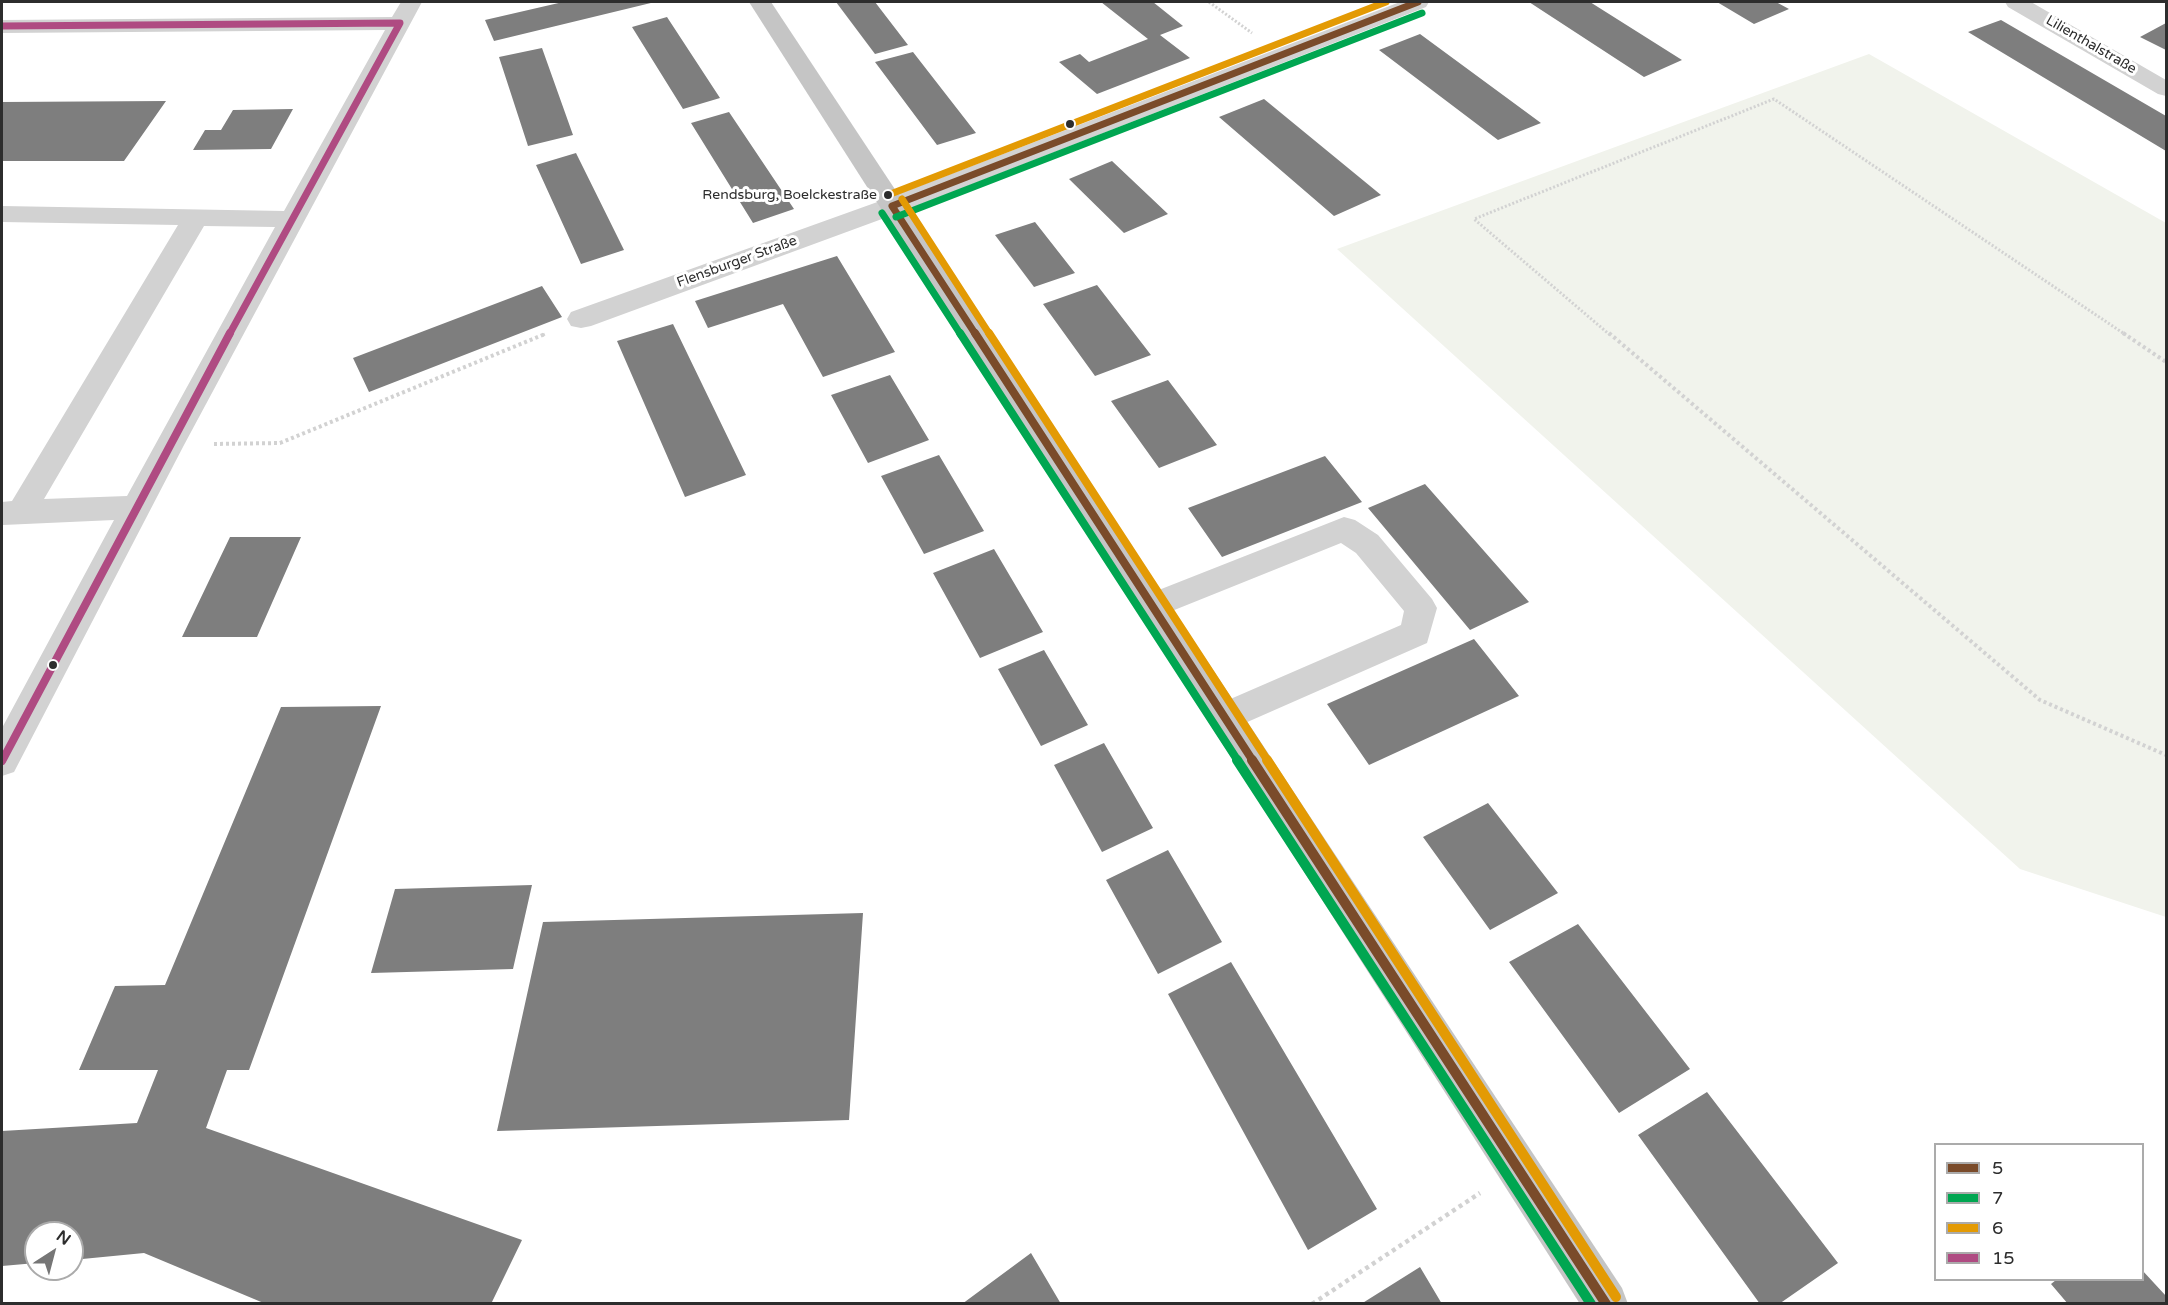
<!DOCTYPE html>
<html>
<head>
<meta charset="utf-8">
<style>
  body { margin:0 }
  #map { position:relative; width:2168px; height:1305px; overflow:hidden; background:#fff; font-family:"Varela Round",sans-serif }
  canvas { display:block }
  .frame { position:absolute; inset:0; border:3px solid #2d2d2d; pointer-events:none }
  .legend { position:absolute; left:1934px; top:1143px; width:210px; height:138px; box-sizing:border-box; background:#fff; border:2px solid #ababab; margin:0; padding:8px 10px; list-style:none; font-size:18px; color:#2d2d2d }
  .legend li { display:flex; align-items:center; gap:12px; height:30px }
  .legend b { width:30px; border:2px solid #ababab }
  .north { position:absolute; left:24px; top:1221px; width:60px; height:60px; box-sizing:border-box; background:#fff; border:2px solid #ababab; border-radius:50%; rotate:36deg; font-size:16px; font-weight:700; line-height:24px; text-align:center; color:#2d2d2d }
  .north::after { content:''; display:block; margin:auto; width:21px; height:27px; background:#767676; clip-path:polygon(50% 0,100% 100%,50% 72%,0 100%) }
</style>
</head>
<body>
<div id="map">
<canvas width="2168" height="1305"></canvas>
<div class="frame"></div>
<ul class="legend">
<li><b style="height:8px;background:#7a4b2a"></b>5</li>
<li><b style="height:8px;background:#00a651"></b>7</li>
<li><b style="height:8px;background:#e39a04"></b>6</li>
<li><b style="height:8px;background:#af4b82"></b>15</li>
</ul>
<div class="north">N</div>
</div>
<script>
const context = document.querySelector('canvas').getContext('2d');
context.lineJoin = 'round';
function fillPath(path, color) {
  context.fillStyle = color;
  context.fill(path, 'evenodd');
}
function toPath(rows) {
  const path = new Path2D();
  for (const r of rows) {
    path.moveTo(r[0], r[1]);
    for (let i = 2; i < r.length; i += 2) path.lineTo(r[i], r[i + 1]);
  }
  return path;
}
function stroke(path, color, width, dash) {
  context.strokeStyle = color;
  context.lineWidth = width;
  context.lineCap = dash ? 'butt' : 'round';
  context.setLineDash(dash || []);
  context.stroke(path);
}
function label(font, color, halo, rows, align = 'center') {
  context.font = font + ' "Varela Round",sans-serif';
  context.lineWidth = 6;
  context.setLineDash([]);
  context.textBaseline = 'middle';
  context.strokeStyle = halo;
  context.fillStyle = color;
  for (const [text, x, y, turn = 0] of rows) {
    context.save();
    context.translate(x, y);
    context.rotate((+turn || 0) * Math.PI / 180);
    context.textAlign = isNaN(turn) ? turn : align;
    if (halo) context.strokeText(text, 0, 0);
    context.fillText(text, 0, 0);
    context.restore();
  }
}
fillPath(toPath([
  [1869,54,2166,223,2166,917,2020,869,1337,249]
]), '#f1f3ec');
fillPath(toPath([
  [563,2,655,2,494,41,485,20],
  [836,2,875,2,908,45,875,54],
  [1101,2,1153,2,1183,26,1160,35,1190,58,1097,94,1059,62,1080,54,1089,62,1148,39],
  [1529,2,1590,2,1682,60,1644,77],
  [1717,2,1776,2,1789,9,1754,24],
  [667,17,720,98,683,109,632,27],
  [2001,20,2166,116,2166,151,1968,32],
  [2166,23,2166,50,2140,37],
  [1420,34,1541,123,1498,140,1379,50],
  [542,48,573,135,528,146,499,57],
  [913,52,976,133,937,145,875,62],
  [1264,99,1381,195,1334,216,1219,117],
  [166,101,124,161,2,161,2,102],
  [293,109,271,149,193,150,205,130,221,130,233,110],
  [729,112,794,209,753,223,691,123],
  [576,153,624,250,581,264,536,165],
  [1112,161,1168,214,1124,233,1069,179],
  [1035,222,1075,273,1034,287,995,235],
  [837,256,895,352,823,377,783,304,708,328,695,301],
  [1097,285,1151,355,1095,376,1043,304],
  [542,286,562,317,369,392,353,358],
  [673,324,746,475,685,497,617,341],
  [890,375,929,440,868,463,831,395],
  [1168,380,1217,445,1159,468,1111,401],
  [939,455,984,531,924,554,881,476],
  [1325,456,1362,502,1222,557,1188,508],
  [1425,484,1529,602,1470,630,1368,508],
  [230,537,301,537,257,637,182,637],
  [994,549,1043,632,980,658,933,573],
  [1474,639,1519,696,1369,765,1327,704],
  [1044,650,1088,725,1041,746,998,669],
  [381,706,249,1070,227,1070,206,1128,522,1240,491,1304,266,1304,144,1253,72,1260,72,1233,36,1233,36,1263,2,1266,2,1131,137,1123,158,1070,79,1070,115,986,165,985,281,707],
  [1104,743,1153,828,1102,852,1054,765],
  [1488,803,1558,893,1490,930,1423,837],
  [1168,850,1222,942,1158,974,1106,880],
  [532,885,513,969,371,973,395,889],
  [863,913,849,1120,497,1131,543,922],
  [1578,924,1690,1069,1619,1113,1509,962],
  [1231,962,1377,1209,1308,1250,1168,994],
  [1707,1092,1838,1263,1779,1304,1760,1304,1638,1135],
  [1031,1253,1061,1304,962,1304],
  [1420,1267,1442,1304,1361,1304],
  [2142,1270,2166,1296,2166,1304,2068,1304,2051,1284,2056,1280,2142,1280]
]), '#7e7e7e');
stroke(toPath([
  [1209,2,1252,33],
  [543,335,545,334],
  [1610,335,1474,219,1774,99,2126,335]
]), '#d2d2d2', 3, [2, 2]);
stroke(toPath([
  [1609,333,2040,700,2166,755],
  [2123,333,2166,362],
  [214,444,280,443,545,334]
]), '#d2d2d2', 4, [3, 3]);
stroke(toPath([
  [1312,1304,1480,1193]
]), '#d2d2d2', 4.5, [4, 4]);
fillPath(toPath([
  [401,2,422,2,184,445,14,772,2,776,2,728,114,520,3,525,2,502,12,501,178,225,2,222,2,206,284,211,385,30,2,33,2,20,392,17,401,2],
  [204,226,275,227,127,496,44,499,204,226],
  [1400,2,1429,2,1426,7,901,212,591,326,581,328,571,326,567,319,571,312,883,200,1400,2],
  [2005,2,2031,2,2166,80,2166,96,2158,94,2008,7,2005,2],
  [1344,517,1355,520,1378,535,1432,599,1437,608,1427,643,1236,727,1224,732,1212,727,1207,717,1212,707,1401,625,1404,611,1356,553,1341,543,1152,619,1141,615,1136,606,1141,597,1344,517]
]), '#d2d2d2');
fillPath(toPath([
  [749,2,771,2,1622,1288,1628,1304,1580,1304,749,2]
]), '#c5c5c5');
stroke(toPath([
  [892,206,976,335],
  [892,206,1418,2]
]), '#7a4b2a', 7);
stroke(toPath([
  [975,333,1253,761]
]), '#7a4b2a', 8);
stroke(toPath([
  [1252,760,1606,1304]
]), '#7a4b2a', 10);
stroke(toPath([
  [882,213,961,335],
  [896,217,1422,13]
]), '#00a651', 7);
stroke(toPath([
  [960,333,1238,761]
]), '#00a651', 8);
stroke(toPath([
  [1237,760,1591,1304]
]), '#00a651', 10);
stroke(toPath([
  [888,195,1386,2],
  [902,199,990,335]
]), '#e39a04', 7);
stroke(toPath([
  [989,333,1268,761]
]), '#e39a04', 8);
stroke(toPath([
  [1267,760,1616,1297]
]), '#e39a04', 10);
stroke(toPath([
  [2,26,400,23,229,335]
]), '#af4b82', 7);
stroke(toPath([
  [2,761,230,333]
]), '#af4b82', 8);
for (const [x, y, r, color] of [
  [1070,124,5,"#2d2d2d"],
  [888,195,5,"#2d2d2d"],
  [53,665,5,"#2d2d2d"]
]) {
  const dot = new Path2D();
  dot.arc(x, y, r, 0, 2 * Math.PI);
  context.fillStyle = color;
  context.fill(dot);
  stroke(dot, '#fff', 2);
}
label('14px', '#2d2d2d', '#fff', [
  ["Lilienthalstraße",2091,45,30],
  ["Flensburger Straße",737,262,-20]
]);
label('14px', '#2d2d2d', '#fff', [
  ["Rendsburg, Boelckestraße",877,195]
], 'right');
</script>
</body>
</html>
